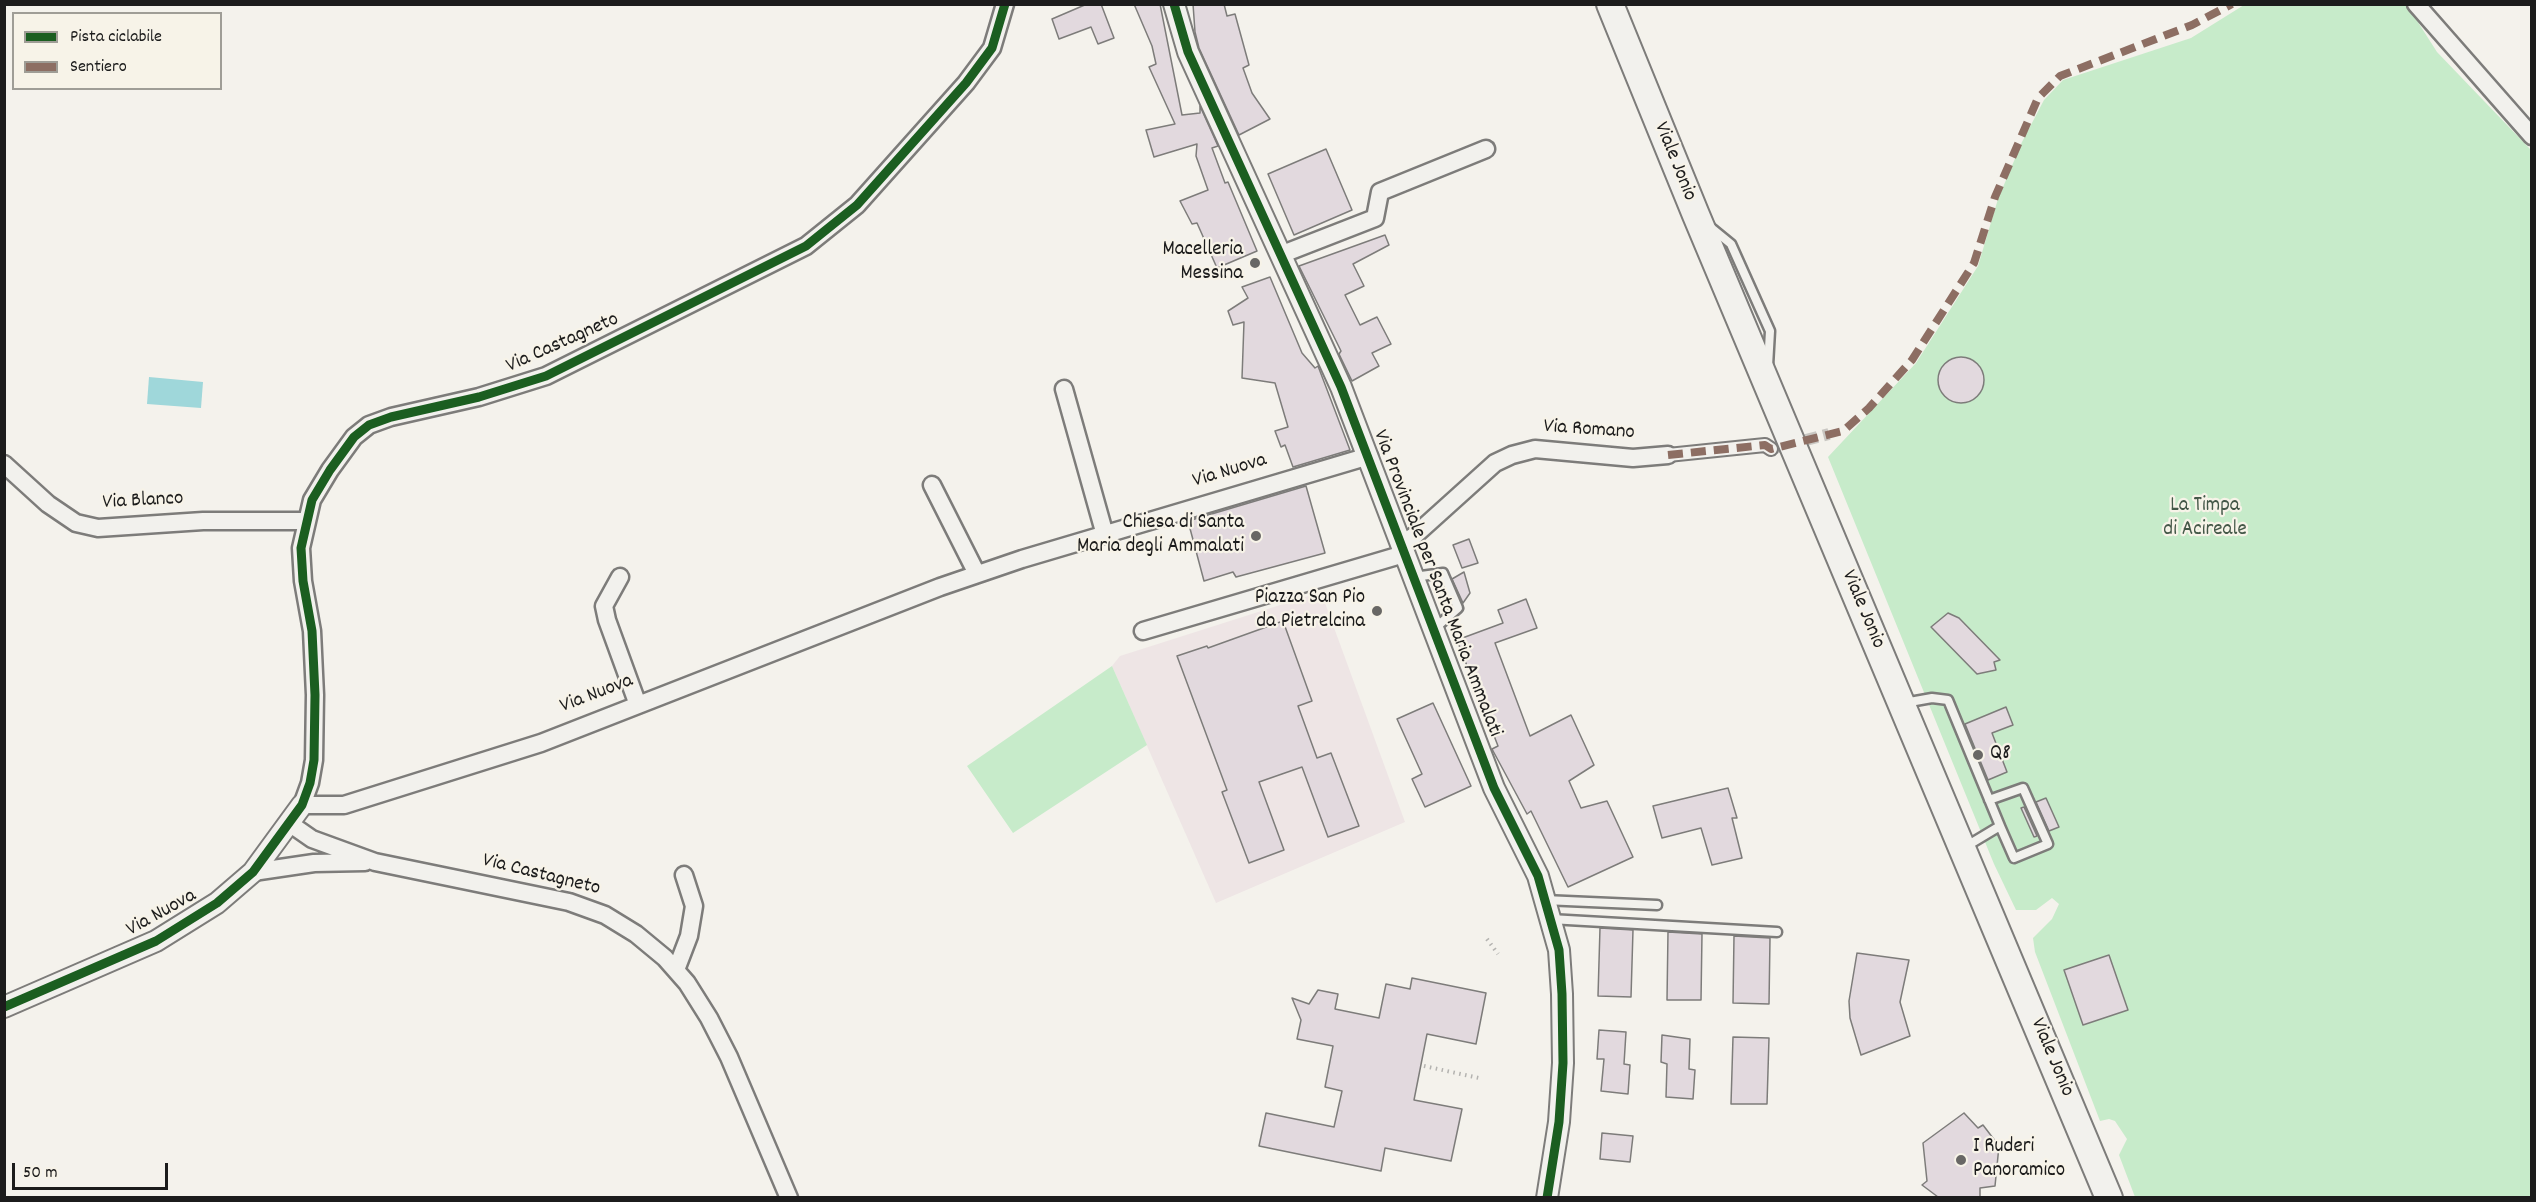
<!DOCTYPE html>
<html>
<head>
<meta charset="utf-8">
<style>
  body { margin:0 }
  #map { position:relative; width:2536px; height:1202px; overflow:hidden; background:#f4f2ec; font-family:Dekko,sans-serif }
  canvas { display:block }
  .frame { position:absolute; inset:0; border:6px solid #1c1c1c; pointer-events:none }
  .legend { position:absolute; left:12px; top:12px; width:210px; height:78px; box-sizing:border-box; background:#f7f3e8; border:2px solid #9f9d96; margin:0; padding:8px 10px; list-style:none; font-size:18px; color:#1c1c1c }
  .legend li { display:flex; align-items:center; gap:12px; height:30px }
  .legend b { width:30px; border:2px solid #9f9d96 }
  .scale { position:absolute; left:12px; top:1163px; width:156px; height:27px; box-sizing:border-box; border:3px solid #1c1c1c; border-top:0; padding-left:8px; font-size:18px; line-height:21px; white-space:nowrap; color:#1c1c1c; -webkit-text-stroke:4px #f7f3e8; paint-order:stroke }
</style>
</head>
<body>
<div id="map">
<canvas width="2536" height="1202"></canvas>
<div class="frame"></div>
<ul class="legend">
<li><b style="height:8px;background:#1b5e20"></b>Pista ciclabile</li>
<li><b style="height:8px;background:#8d6e63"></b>Sentiero</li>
</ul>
<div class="scale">50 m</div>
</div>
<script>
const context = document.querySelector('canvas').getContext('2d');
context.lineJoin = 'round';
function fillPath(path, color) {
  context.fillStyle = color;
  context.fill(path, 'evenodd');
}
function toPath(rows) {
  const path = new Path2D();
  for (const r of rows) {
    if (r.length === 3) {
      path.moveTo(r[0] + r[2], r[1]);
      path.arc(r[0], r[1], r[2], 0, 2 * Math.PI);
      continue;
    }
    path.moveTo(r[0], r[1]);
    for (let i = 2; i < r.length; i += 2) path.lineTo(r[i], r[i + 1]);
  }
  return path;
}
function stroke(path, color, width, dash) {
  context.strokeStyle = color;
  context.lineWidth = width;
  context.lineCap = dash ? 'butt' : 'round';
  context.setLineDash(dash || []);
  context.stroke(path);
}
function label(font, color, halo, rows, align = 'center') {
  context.font = font + ' Dekko,sans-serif';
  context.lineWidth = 4.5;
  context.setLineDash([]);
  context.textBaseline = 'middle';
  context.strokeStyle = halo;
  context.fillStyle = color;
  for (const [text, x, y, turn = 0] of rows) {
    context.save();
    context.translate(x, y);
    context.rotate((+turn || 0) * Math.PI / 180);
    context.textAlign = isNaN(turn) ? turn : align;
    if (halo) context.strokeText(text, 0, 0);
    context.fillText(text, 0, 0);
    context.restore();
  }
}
fillPath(toPath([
  [1321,592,1405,822,1216,903,1112,666,1120,656]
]), '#eee5e5');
fillPath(toPath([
  [2244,5,2407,5,2437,52,2531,150,2531,1197,2135,1197,2119,1155,2127,1139,2115,1121,2109,1119,2100,1121,2035,952,2033,938,2052,919,2059,904,2052,898,2036,910,2016,910,1994,864,1828,457,1916,363,1978,266,1998,199,2022,142,2044,100,2063,80,2191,38],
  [1112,666,1147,745,1013,833,967,766]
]), '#c7ebca');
fillPath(toPath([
  [149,377,203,382,201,408,147,404]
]), '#9fd7da');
const building = toPath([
  [1087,4,1101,4,1114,38,1098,44,1091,27,1059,39,1052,19,1087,4],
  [1134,4,1160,4,1182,115,1200,113,1200,106,1218,146,1212,148,1225,183,1228,182,1257,251,1217,268,1197,223,1192,224,1180,201,1208,190,1196,156,1197,144,1154,157,1146,130,1175,124,1149,67,1156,64,1152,46,1134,4],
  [1193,4,1224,4,1227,16,1235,14,1249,65,1243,68,1252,93,1270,119,1239,135,1199,48,1195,32,1193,4],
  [1326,149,1352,210,1294,235,1268,174,1326,149],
  [1385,235,1389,245,1353,264,1364,286,1345,295,1360,325,1377,317,1391,344,1372,353,1379,366,1352,381,1339,354,1341,351,1299,266,1385,235],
  [1270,277,1302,353,1315,368,1318,366,1350,450,1293,467,1285,445,1281,447,1275,431,1288,427,1275,383,1242,378,1244,322,1233,325,1228,311,1248,298,1242,287,1270,277],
  [1961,380,23],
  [1306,486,1325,553,1236,577,1233,572,1204,581,1188,521,1306,486],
  [1469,539,1478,563,1462,568,1453,545,1469,539],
  [1464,572,1470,593,1463,603,1452,579,1464,572],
  [1526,599,1537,628,1495,643,1530,736,1571,715,1594,765,1569,781,1581,808,1607,801,1633,857,1568,887,1531,811,1527,814,1492,749,1498,746,1457,640,1503,623,1498,610,1526,599],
  [1948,613,1959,618,2000,660,1994,662,1996,670,1977,674,1931,627,1948,613],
  [1283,621,1312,701,1298,706,1317,758,1331,753,1359,826,1328,837,1302,767,1259,782,1284,850,1249,863,1222,792,1227,790,1177,656,1207,646,1208,648,1283,621],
  [1433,703,1471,786,1425,807,1412,779,1422,774,1397,719,1433,703],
  [2006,707,2013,725,1992,733,2007,772,1988,780,1965,724,2006,707],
  [1728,788,1737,818,1732,818,1742,858,1712,865,1701,828,1662,838,1653,806,1728,788],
  [2046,798,2059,827,2049,831,2036,802,2046,798],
  [2024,807,2037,836,2034,837,2021,808,2024,807],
  [1600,928,1633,930,1631,997,1598,996,1600,928],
  [1668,932,1702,934,1701,1000,1667,1000,1668,932],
  [1734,936,1770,938,1769,1004,1733,1003,1734,936],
  [1857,953,1909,960,1900,1002,1910,1036,1861,1055,1850,1018,1849,1001,1857,953],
  [2109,955,2128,1010,2083,1025,2064,970,2109,955],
  [1412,978,1486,993,1476,1044,1427,1034,1414,1100,1462,1109,1451,1161,1385,1148,1381,1171,1259,1146,1266,1113,1334,1127,1342,1091,1325,1087,1333,1046,1297,1039,1301,1020,1292,998,1309,1004,1318,990,1338,994,1335,1009,1379,1018,1386,984,1410,989,1412,978],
  [1599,1030,1626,1032,1624,1064,1630,1065,1628,1094,1601,1091,1604,1059,1597,1059,1599,1030],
  [1662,1035,1690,1039,1689,1069,1695,1070,1693,1099,1666,1097,1667,1064,1661,1062,1662,1035],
  [1733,1037,1769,1038,1767,1104,1731,1104,1733,1037],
  [1964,1113,1978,1128,1983,1125,1999,1146,1995,1186,1980,1188,1980,1197,1938,1197,1922,1185,1927,1181,1923,1143,1964,1113],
  [1602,1133,1633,1136,1630,1162,1600,1159,1602,1133]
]);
fillPath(building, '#e2d9de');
stroke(building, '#7d7c7a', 1.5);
stroke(toPath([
  [1771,449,1829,434]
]), '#c9c7c2', 12, [12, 6]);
const service = toPath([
  [1709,226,1731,244,1770,331,1768,366],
  [1414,577,1443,573,1458,608,1433,630],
  [1904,703,1932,698,1948,700,2000,826,1965,847],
  [1989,800,2023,788,2048,844,2014,858,2000,826],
  [1544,900,1657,905],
  [1550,919,1777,932]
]);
const pedestrian = toPath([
  [1668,455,1765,445,1771,449]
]);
const minor = toPath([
  [1005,4,992,48,966,83,857,205,806,246,546,376,479,397,391,417,369,425,354,437,330,470,312,500,301,548,303,581,312,631,315,695,314,760,310,783,302,805,344,805,541,743,940,587,1022,559,1369,456],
  [2416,4,2532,136],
  [1280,255,1375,218,1380,192,1486,149],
  [1064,389,1105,535],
  [4,464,48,504,76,523,98,528,203,521,306,521],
  [932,485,977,574],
  [1400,545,1414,536,1495,463,1512,455,1535,449,1633,458,1668,455],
  [620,577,604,606,607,620,638,705],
  [1143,631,1404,554],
  [289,823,312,839,375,862,569,902,605,915,636,934,665,958,687,983,709,1018,729,1057,789,1198],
  [253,872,314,863,365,862],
  [676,970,689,936,694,906,684,875]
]);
const tertiary = toPath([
  [1174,4,1188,52,1341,387,1494,788,1538,876,1559,950,1562,994,1563,1063,1559,1122,1547,1198],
  [4,1007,156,941,217,903,253,872,302,805]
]);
const primary = toPath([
  [1610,4,1696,215,2109,1198]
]);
stroke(service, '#7d7c7a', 13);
stroke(pedestrian, '#7d7c7a', 16);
stroke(minor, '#7d7c7a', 21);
stroke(tertiary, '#7d7c7a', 24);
stroke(primary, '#7d7c7a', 30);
stroke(toPath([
  [1487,939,1498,954],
  [1424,1066,1479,1078]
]), '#b4b3b0', 4, [1.5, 4.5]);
stroke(service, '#f2f1ed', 8);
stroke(pedestrian, '#f2f1ed', 12);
stroke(minor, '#f2f1ed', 16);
stroke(tertiary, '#f2f1ed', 20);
stroke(primary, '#f2f1ed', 26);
stroke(toPath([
  [1668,455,1765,445,1771,449,1843,431,1869,408,1912,360,1974,263,1995,197,2038,98,2060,76,2192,25,2232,4]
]), '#8d6e63', 8, [15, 8]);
stroke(toPath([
  [1174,4,1188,52,1341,387,1494,788,1538,876,1559,950,1562,994,1563,1063,1559,1122,1547,1198],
  [4,1007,156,941,217,903,253,872,302,805,310,783,314,760,315,695,312,631,303,581,301,548,312,500,330,470,354,437,369,425,391,417,479,397,546,376,806,246,857,205,966,83,992,48,1005,4]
]), '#1b5e20', 9);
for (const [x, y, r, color] of [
  [1255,263,6,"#686765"],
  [1256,536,6,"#686765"],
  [1377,611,6,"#686765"],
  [1978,755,6,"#686765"],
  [1961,1160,6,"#686765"]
]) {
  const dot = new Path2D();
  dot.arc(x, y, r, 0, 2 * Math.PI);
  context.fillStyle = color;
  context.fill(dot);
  stroke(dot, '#f7f3e8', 2);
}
label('21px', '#1c1c1c', '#f7f3e8', [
  ["Viale Jonio",1674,162,68],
  ["Via Castagneto",563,344,-24],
  ["Via Romano",1589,431,4],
  ["Via Nuova",1230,472,-17],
  ["Via Blanco",143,502,-3],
  ["Via Provinciale per Santa Maria Ammalati",1436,584,69],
  ["Viale Jonio",1862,610,67],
  ["Via Nuova",597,695,-21],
  ["Via Castagneto",541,876,14],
  ["Via Nuova",162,914,-29],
  ["Viale Jonio",2051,1058,67]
]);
label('21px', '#1c1c1c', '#f7f3e8', [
  ["Macelleria",1243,251],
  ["Messina",1243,275],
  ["Chiesa di Santa",1244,524],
  ["Maria degli Ammalati",1244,548],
  ["Piazza San Pio",1365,599],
  ["da Pietrelcina",1365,623],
  ["Q8",1990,755,"left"],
  ["I Ruderi",1973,1148,"left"],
  ["Panoramico",1973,1172,"left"]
], 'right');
label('21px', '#445848', '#f7f3e8', [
  ["La Timpa",2205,507],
  ["di Acireale",2205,531]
]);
</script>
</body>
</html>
